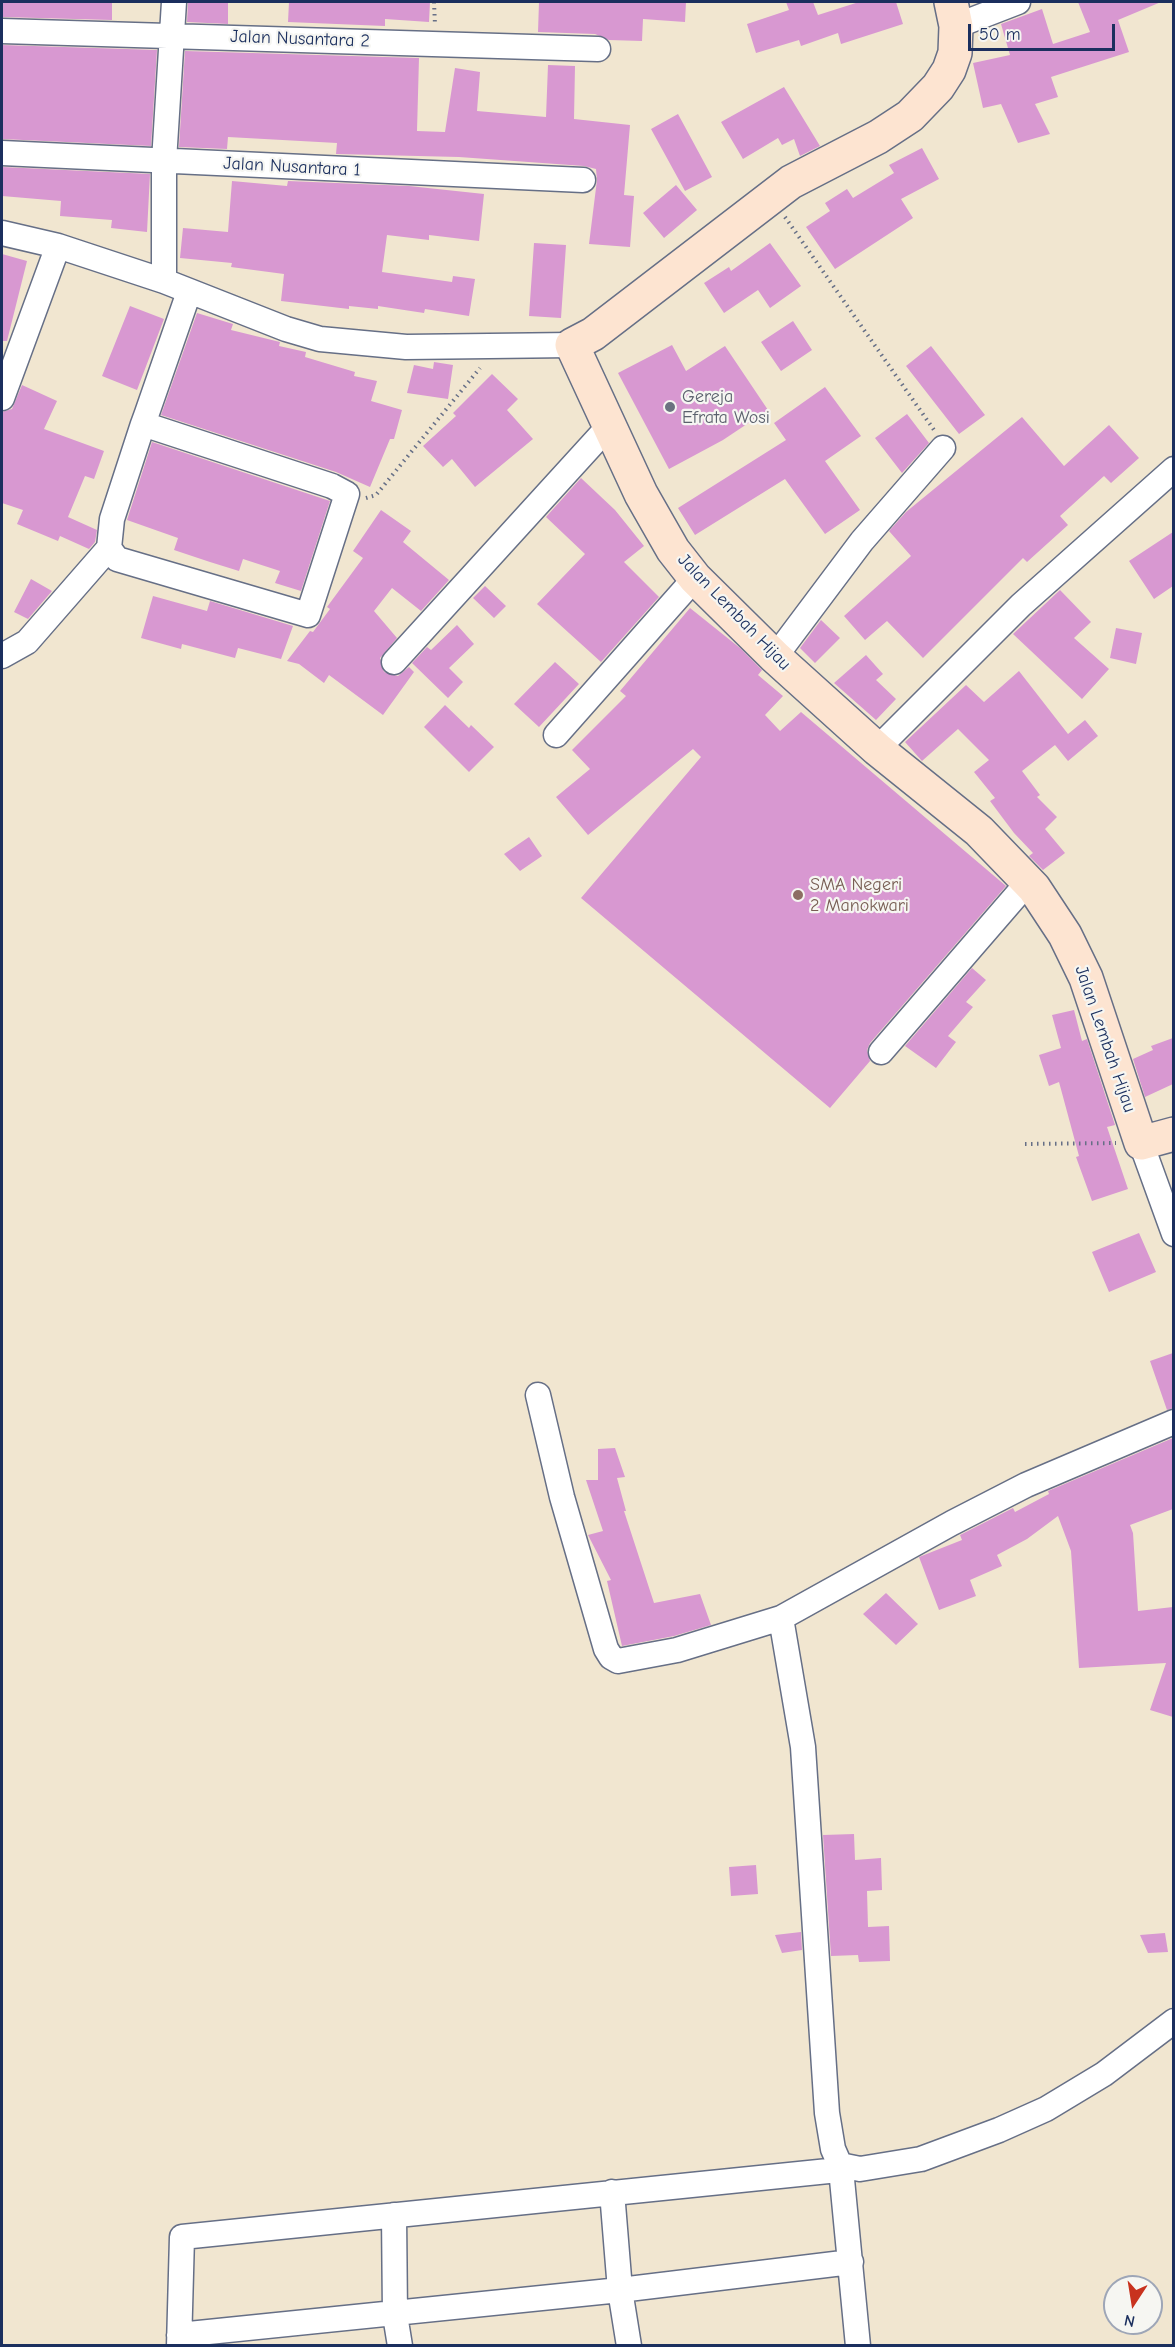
<!DOCTYPE html>
<html>
<head>
<meta charset="utf-8">
<style>
  body { margin:0 }
  #map { position:relative; width:1175px; height:2347px; overflow:hidden; background:#f1e6d0; font-family:"Comic Neue",sans-serif }
  canvas { display:block }
  .frame { position:absolute; inset:0; border:3px solid #1b2f5e; pointer-events:none }
  .north { position:absolute; left:1103px; top:2275px; width:60px; height:60px; box-sizing:border-box; background:#f6f6f2; border:2px solid #9ea6b7; border-radius:50%; rotate:192deg; font-size:16px; font-weight:700; line-height:24px; text-align:center; color:#1b2f5e }
  .north::after { content:''; display:block; margin:auto; width:21px; height:27px; background:#c8321e; clip-path:polygon(50% 0,100% 100%,50% 72%,0 100%) }
  .scale { position:absolute; left:968px; top:24px; width:147px; height:27px; box-sizing:border-box; border:3px solid #1b2f5e; border-top:0; padding-left:8px; font-size:18px; line-height:21px; white-space:nowrap; color:#1b2f5e; -webkit-text-stroke:4px #f6f6f2; paint-order:stroke }
</style>
</head>
<body>
<div id="map">
<canvas width="1175" height="2347"></canvas>
<div class="frame"></div>
<div class="north">N</div>
<div class="scale">50 m</div>
</div>
<script>
const context = document.querySelector('canvas').getContext('2d');
context.lineJoin = 'round';
function fillPath(path, color) {
  context.fillStyle = color;
  context.fill(path, 'evenodd');
}
function toPath(rows) {
  const path = new Path2D();
  for (const r of rows) {
    path.moveTo(r[0], r[1]);
    for (let i = 2; i < r.length; i += 2) path.lineTo(r[i], r[i + 1]);
  }
  return path;
}
function stroke(path, color, width, dash) {
  context.strokeStyle = color;
  context.lineWidth = width;
  context.lineCap = dash ? 'butt' : 'round';
  context.setLineDash(dash || []);
  context.stroke(path);
}
function label(font, color, halo, rows, align = 'center') {
  context.font = font + ' "Comic Neue",sans-serif';
  context.lineWidth = 4.5;
  context.setLineDash([]);
  context.textBaseline = 'middle';
  context.strokeStyle = halo;
  context.fillStyle = color;
  for (const [text, x, y, turn = 0] of rows) {
    context.save();
    context.translate(x, y);
    context.rotate((+turn || 0) * Math.PI / 180);
    context.textAlign = isNaN(turn) ? turn : align;
    if (halo) context.strokeText(text, 0, 0);
    context.fillText(text, 0, 0);
    context.restore();
  }
}
fillPath(toPath([
  [2,2,112,2,112,20,2,17],
  [188,2,228,2,228,24,187,22],
  [289,2,430,2,429,22,385,19,385,26,288,22],
  [539,2,686,2,685,22,643,19,642,41,609,40,595,34,538,32],
  [786,2,813,2,818,15,859,2,896,2,903,24,841,44,838,33,801,46,799,40,756,53,747,24,789,10],
  [1078,2,1161,2,1118,20,1129,52,1051,77,1058,97,1035,104,1050,134,1018,143,1001,104,983,108,973,63,1010,55,1001,24,1042,9,1053,44,1090,32],
  [2,45,157,50,151,146,2,139],
  [185,51,419,58,417,131,445,132,455,68,480,72,477,111,546,117,548,65,575,66,574,119,630,125,624,195,634,196,630,247,589,244,597,180,596,169,584,166,459,157,336,154,337,143,228,137,227,149,179,147],
  [784,87,820,146,800,156,794,139,782,145,778,138,743,159,721,122],
  [678,114,712,177,685,191,651,129],
  [922,148,939,179,901,199,913,218,835,269,806,227,830,211,825,203,847,189,853,198,894,173,889,165],
  [2,167,150,174,147,232,111,228,112,220,60,216,61,201,2,196],
  [232,181,287,186,288,181,409,186,484,194,479,241,429,235,429,240,387,235,382,272,452,282,453,276,475,279,469,316,425,309,424,313,378,306,378,309,349,306,349,309,281,301,284,274,231,267,232,263,180,258,183,228,228,232],
  [676,185,697,210,664,238,643,213],
  [534,243,566,245,561,318,529,316],
  [770,243,801,286,770,308,758,290,724,313,704,283,729,267,731,271],
  [2,254,27,261,7,341,2,341],
  [130,306,164,319,137,390,102,376],
  [197,313,233,324,231,330,280,342,279,346,306,352,305,357,355,372,354,376,377,381,371,401,402,410,394,439,390,439,370,487,336,472,161,415],
  [793,321,812,350,781,371,761,342],
  [672,345,686,371,725,346,768,410,723,440,669,469,618,373],
  [931,346,985,415,959,434,906,366],
  [434,362,453,365,448,399,407,393,414,365,433,369],
  [492,374,518,399,507,410,533,439,475,487,452,459,443,467,423,446,456,416,453,413],
  [22,385,57,401,44,429,104,451,94,479,85,476,68,517,97,530,95,542,89,549,60,536,58,541,17,524,23,510,2,503,2,412,12,409],
  [825,387,861,436,825,461,860,510,825,534,785,479,695,535,678,508,786,440,774,423],
  [907,414,929,443,902,473,875,438],
  [1022,417,1064,466,1109,425,1139,458,1111,483,1104,476,1060,516,1068,525,1027,562,1023,558,923,658,887,621,865,640,844,616,911,556,889,531,906,512],
  [152,442,330,501,301,591,275,583,280,571,243,559,239,571,210,562,174,550,178,538,127,520],
  [581,478,615,510,644,546,624,562,659,597,601,662,537,604,585,554,546,517],
  [381,510,411,531,403,542,449,580,421,611,392,588,374,611,397,638,380,658,384,672,398,676,409,667,414,672,383,715,329,675,324,683,299,664,287,661,310,631,313,632,330,609,327,607,363,558,353,551],
  [1173,532,1173,586,1154,599,1129,561],
  [31,579,52,591,28,619,14,612],
  [485,586,506,606,494,618,473,598],
  [1060,590,1091,622,1074,638,1109,669,1082,699,1013,634],
  [153,596,207,611,210,601,293,626,281,659,238,648,235,658,182,644,181,649,141,638],
  [690,608,740,648,762,670,758,675,783,696,765,715,780,731,801,712,1006,886,870,1043,867,1050,870,1061,830,1108,581,898,701,757,693,749,588,835,556,797,590,769,572,750,626,696,620,691],
  [821,620,840,638,815,663,800,648],
  [457,625,474,644,449,668,463,682,448,698,412,663,427,647,431,650],
  [1116,628,1142,633,1136,664,1110,658],
  [866,655,883,674,876,680,896,699,876,720,834,683],
  [555,662,579,684,539,727,514,704],
  [1019,671,1068,734,1085,720,1098,736,1068,761,1055,745,1022,771,1040,795,1037,797,1057,817,1045,829,1065,853,1043,870,1029,856,1033,853,1014,833,990,801,995,798,974,772,989,760,958,729,922,761,905,742,966,685,984,702],
  [445,705,469,728,471,725,494,747,469,772,424,727],
  [529,837,542,856,520,871,504,854],
  [972,968,986,980,966,1002,973,1007,948,1036,956,1042,936,1068,905,1046],
  [1074,1010,1082,1041,1087,1039,1115,1125,1107,1127,1128,1189,1092,1201,1076,1157,1079,1156,1059,1082,1049,1086,1039,1055,1061,1048,1052,1015],
  [1173,1038,1173,1084,1145,1097,1133,1059,1153,1050,1151,1046],
  [1139,1233,1156,1272,1109,1292,1092,1252],
  [1173,1353,1173,1408,1167,1410,1150,1361],
  [1173,1438,1173,1509,1130,1525,1133,1533,1138,1611,1173,1607,1173,1717,1150,1710,1166,1663,1079,1668,1071,1551,1058,1516,1027,1539,997,1555,1002,1566,970,1580,976,1596,939,1610,919,1557,962,1540,960,1535,1013,1508,1015,1512,1049,1494,1048,1491],
  [615,1448,625,1477,617,1478,626,1511,624,1511,654,1603,700,1594,711,1625,674,1636,622,1646,607,1581,611,1580,588,1535,603,1531,586,1480,598,1480,598,1449],
  [886,1593,918,1624,896,1645,863,1614],
  [854,1834,855,1860,881,1858,882,1890,867,1891,868,1927,889,1926,890,1961,859,1962,858,1955,831,1956,823,1835],
  [756,1865,758,1894,731,1896,729,1867],
  [801,1932,802,1950,782,1953,775,1935],
  [1165,1933,1168,1952,1148,1953,1140,1935]
]), '#d898d1');
const street = toPath([
  [956,26,1018,2],
  [2,31,598,49],
  [2,153,583,180],
  [2,233,58,246,164,281,286,329,320,339,406,347,572,345],
  [164,281,164,161,174,2],
  [2,398,58,246],
  [143,424,332,486,347,494,308,615,117,559,109,548,112,519,143,424,147,413,189,292],
  [2,656,27,642,109,548],
  [775,657,862,541,943,448],
  [394,662,609,426],
  [556,735,695,578],
  [877,749,1021,605,1174,469],
  [881,1052,1028,882],
  [1141,1143,1174,1234],
  [538,1395,562,1497,606,1649,611,1657,618,1661,677,1650,781,1618,952,1523,1026,1485,1174,1422],
  [781,1618,803,1747,827,2113,833,2149,840,2165,860,2169,921,2159,999,2130,1046,2109,1104,2074,1174,2021],
  [841,2169,858,2346],
  [612,2192,620,2290,629,2346],
  [394,2215,395,2315,400,2346],
  [179,2335,620,2290,851,2262],
  [179,2346,182,2237,848,2169]
]);
const secondary = toPath([
  [951,2,956,26,955,53,949,70,938,87,910,116,878,137,791,182,593,334,572,345,641,494,673,550,695,578,775,657,877,749,979,831,1034,888,1065,935,1086,978,1141,1143,1174,1134]
]);
stroke(street, '#666f86', 27);
stroke(secondary, '#666f86', 36);
stroke(toPath([
  [434,2,435,25],
  [785,217,934,430],
  [366,498,376,495,480,368],
  [1025,1144,1116,1143]
]), '#666f86', 4, [1.5, 4.5]);
stroke(street, '#fff', 24);
stroke(secondary, '#fde4d1', 33);
for (const [x, y, r, color] of [
  [670,407,6,"#6b7280"],
  [798,895,6,"#8d6e63"]
]) {
  const dot = new Path2D();
  dot.arc(x, y, r, 0, 2 * Math.PI);
  context.fillStyle = color;
  context.fill(dot);
  stroke(dot, '#f6f6f2', 2);
}
label('18px', '#1b2f5e', '#f6f6f2', [
  ["Jalan Nusantara 2",300,39,2],
  ["Jalan Nusantara 1",292,167,3],
  ["Jalan Lembah Hijau",734,612,46],
  ["Jalan Lembah Hijau",1105,1039,71]
]);
label('18px', '#5b616d', '#f6f6f2', [
  ["Gereja",682,397],
  ["Efrata Wosi",682,418]
], 'left');
label('18px', '#785e54', '#f6f6f2', [
  ["SMA Negeri",810,885],
  ["2 Manokwari",810,906]
], 'left');
</script>
</body>
</html>
